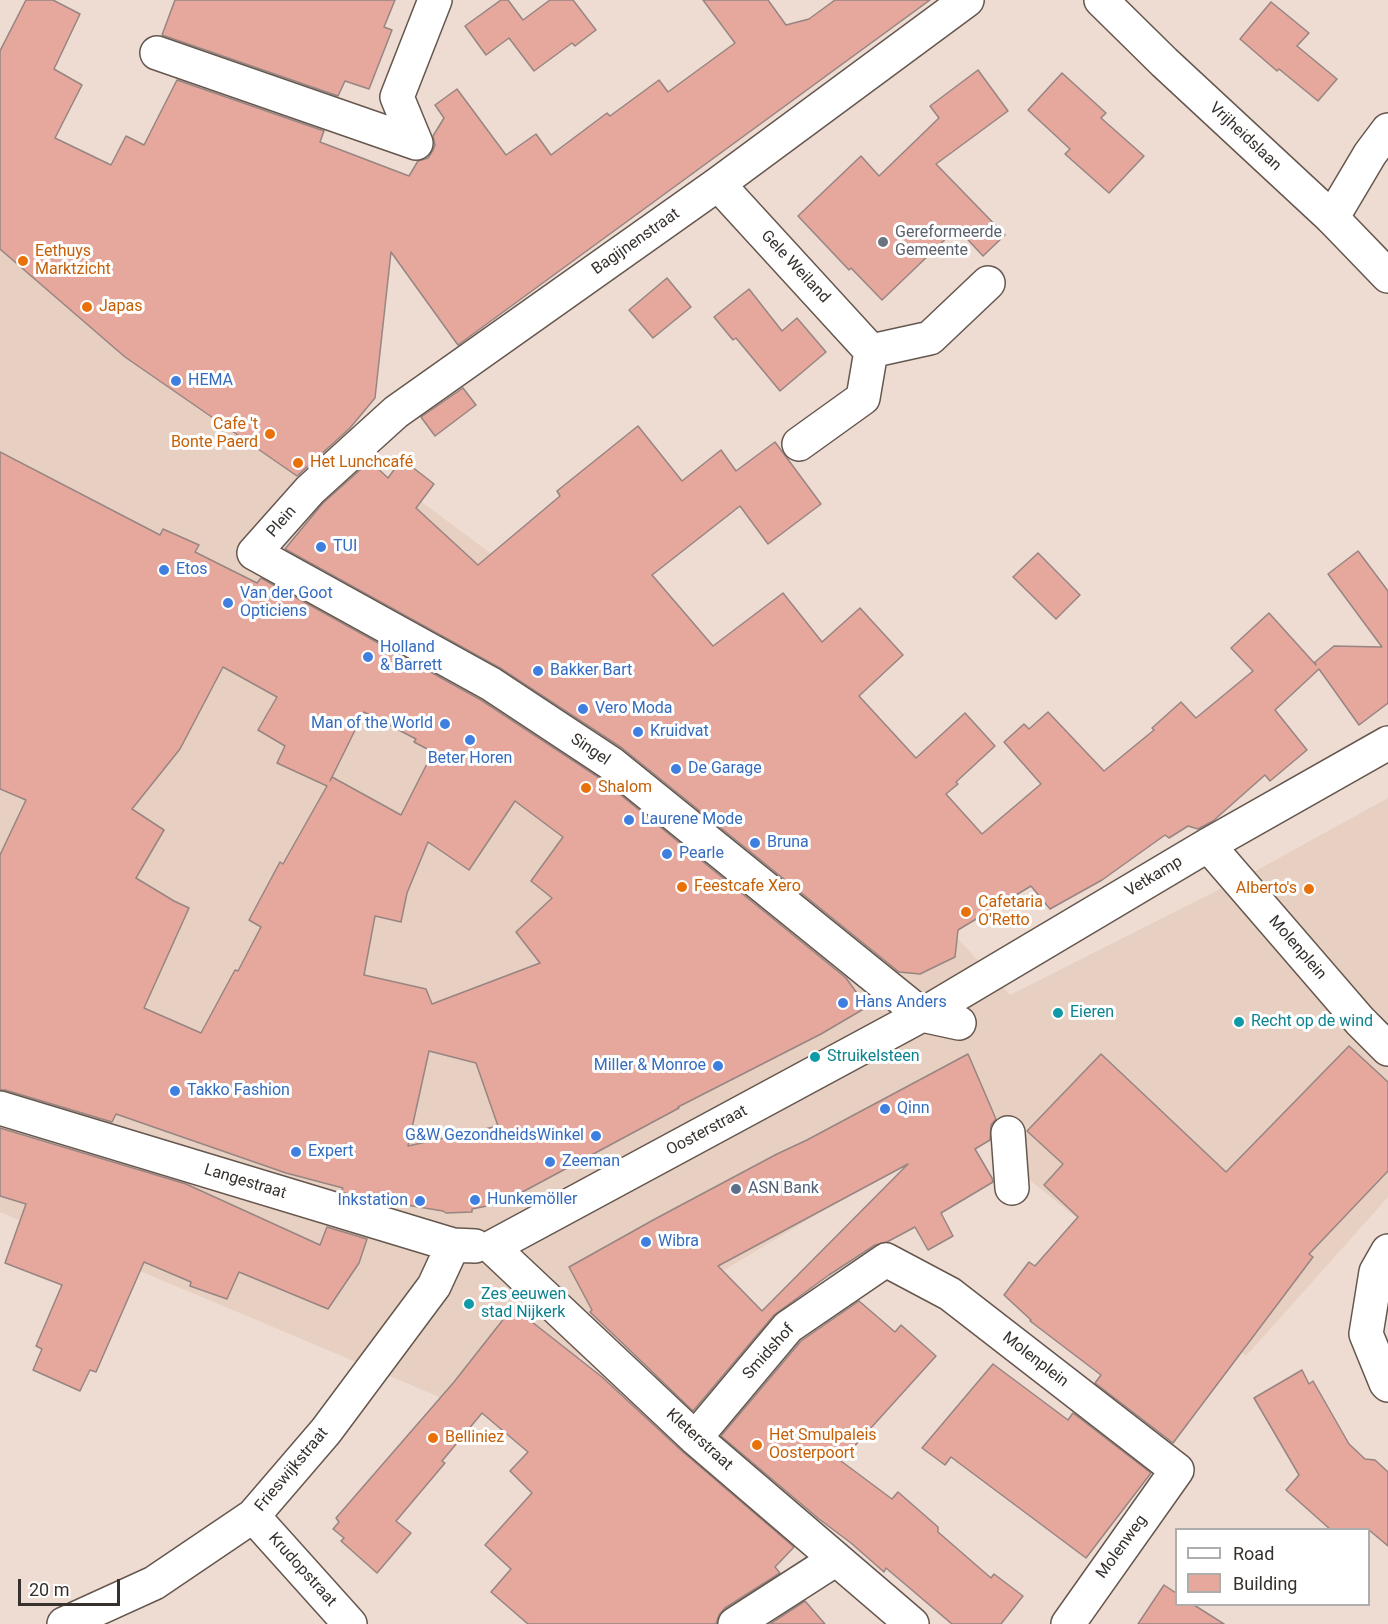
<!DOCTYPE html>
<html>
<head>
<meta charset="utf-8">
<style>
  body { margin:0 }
  #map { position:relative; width:1388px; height:1624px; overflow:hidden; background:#eedcd2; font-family:Roboto,sans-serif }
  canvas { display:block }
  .legend { position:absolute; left:1175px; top:1528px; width:195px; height:78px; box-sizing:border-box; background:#fff; border:2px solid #afadab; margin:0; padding:8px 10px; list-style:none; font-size:18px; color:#37312d }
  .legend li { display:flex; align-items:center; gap:12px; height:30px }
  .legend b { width:30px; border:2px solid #afadab }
  .scale { position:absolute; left:18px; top:1579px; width:102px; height:27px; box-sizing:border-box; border:3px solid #37312d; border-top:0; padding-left:8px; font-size:18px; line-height:21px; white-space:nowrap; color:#37312d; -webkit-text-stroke:4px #fff; paint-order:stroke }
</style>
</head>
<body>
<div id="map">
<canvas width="1388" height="1624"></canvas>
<ul class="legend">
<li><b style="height:8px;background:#fff"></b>Road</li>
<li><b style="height:16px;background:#e6a79d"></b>Building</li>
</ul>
<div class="scale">20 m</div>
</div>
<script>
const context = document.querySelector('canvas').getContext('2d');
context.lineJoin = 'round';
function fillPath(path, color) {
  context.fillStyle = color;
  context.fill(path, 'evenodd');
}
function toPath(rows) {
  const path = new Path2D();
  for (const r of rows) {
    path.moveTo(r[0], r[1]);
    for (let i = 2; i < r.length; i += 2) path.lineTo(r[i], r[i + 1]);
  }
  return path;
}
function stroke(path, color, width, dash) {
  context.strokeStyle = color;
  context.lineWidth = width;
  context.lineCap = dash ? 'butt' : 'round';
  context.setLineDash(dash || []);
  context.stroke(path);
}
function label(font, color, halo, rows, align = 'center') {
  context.font = font + ' Roboto,sans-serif';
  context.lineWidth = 6;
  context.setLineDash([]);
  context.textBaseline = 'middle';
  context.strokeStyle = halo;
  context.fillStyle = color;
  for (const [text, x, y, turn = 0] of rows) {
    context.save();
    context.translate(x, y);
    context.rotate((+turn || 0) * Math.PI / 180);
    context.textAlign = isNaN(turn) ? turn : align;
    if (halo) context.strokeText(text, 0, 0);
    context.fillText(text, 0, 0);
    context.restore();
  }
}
fillPath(toPath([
  [0,188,846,818,1010,995,1250,874,1388,798,1388,1197,1246,1356,1190,1309,1026,1177,993,1109,482,1415,0,1212]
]), '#e7cfc1');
const building = toPath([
  [26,0,53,0,80,14,54,69,82,85,55,138,111,165,126,136,144,145,177,80,324,131,320,142,409,176,418,161,428,158,433,150,435,145,433,136,444,118,435,105,457,89,506,155,536,134,551,155,607,113,610,116,659,80,668,92,735,43,703,0,768,0,786,25,809,19,835,0,930,0,458,345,391,252,375,398,350,428,297,476,125,357,0,249,0,51,26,0],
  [175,0,395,0,384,27,392,30,369,89,345,81,338,96,162,35,175,0],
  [501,0,508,0,523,20,550,0,573,0,596,30,575,46,572,43,534,71,509,38,486,55,465,26,501,0],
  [1271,2,1309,33,1297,46,1337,79,1318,101,1279,69,1277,71,1240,39,1271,2],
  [978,70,1008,111,936,164,1005,235,983,256,957,228,882,300,851,268,849,270,798,216,861,156,879,176,939,118,930,106,978,70],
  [1062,73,1106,113,1101,118,1144,156,1109,193,1065,154,1070,149,1028,110,1062,73],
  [667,278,691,307,653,338,629,310,667,278],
  [749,289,782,331,797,318,826,352,780,391,736,338,733,340,714,317,749,289],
  [463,388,476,405,435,436,421,417,463,388],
  [638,426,682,481,721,450,736,471,775,442,821,504,768,544,740,506,652,575,713,646,783,593,822,642,860,608,903,655,859,696,916,758,965,713,995,746,956,782,958,784,946,794,982,834,1041,784,1004,742,1024,724,1029,729,1048,712,1104,771,1154,730,1152,728,1181,702,1196,718,1253,671,1231,648,1269,613,1316,665,1315,662,1334,646,1382,647,1328,574,1358,551,1388,591,1388,703,1359,725,1319,669,1275,710,1307,750,1270,781,1265,775,1213,821,1198,829,1188,826,1169,838,1165,835,1102,880,1050,909,1031,886,958,930,955,957,920,974,899,972,622,748,500,668,285,549,323,503,370,461,388,478,402,459,434,484,416,508,478,565,560,496,557,491,638,426],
  [0,452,160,535,163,529,199,545,195,552,257,583,261,578,481,700,601,779,846,978,867,1007,821,1034,678,1107,679,1108,502,1203,472,1209,472,1212,446,1213,443,1211,400,1204,380,1198,379,1203,341,1192,343,1188,286,1173,116,1114,112,1122,5,1090,0,1090,0,855,26,800,0,789,0,452],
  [223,667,277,697,258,730,285,746,277,763,327,786,283,864,280,862,249,920,261,927,238,971,235,970,201,1033,144,1008,189,908,174,901,136,878,164,830,132,809,180,749,223,667],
  [364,712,416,739,414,742,433,752,401,815,332,777,330,781,364,712],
  [515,801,563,837,531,881,552,898,516,932,540,963,432,1004,426,989,364,975,375,916,401,922,407,893,428,842,469,870,515,801],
  [429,1051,476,1063,498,1126,408,1146,429,1051],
  [1038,553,1080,595,1056,619,1013,577,1038,553],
  [1349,1046,1388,1082,1388,1171,1309,1254,1313,1257,1173,1443,1095,1383,1101,1375,1030,1321,1031,1320,1004,1295,1029,1262,1035,1266,1078,1217,1044,1185,1063,1164,1027,1131,1101,1054,1226,1172,1349,1046],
  [968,1054,996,1119,991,1125,990,1140,975,1149,992,1178,993,1182,941,1213,953,1236,928,1250,915,1227,887,1242,875,1245,829,1275,774,1315,693,1411,590,1312,592,1310,569,1267,655,1219,777,1154,807,1140,968,1054],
  [908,1164,762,1311,718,1266,908,1164],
  [0,1128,186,1184,320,1245,327,1227,367,1239,359,1263,328,1309,239,1272,227,1299,190,1286,191,1282,144,1262,96,1372,90,1370,80,1391,33,1370,42,1349,36,1346,62,1285,5,1263,26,1204,0,1196,0,1128],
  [859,1301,895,1332,901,1325,936,1356,841,1461,892,1499,898,1492,938,1527,938,1532,991,1578,994,1574,1023,1596,1001,1624,952,1624,886,1568,884,1572,851,1543,819,1519,721,1436,801,1341,859,1301],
  [513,1307,602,1377,683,1452,794,1547,775,1567,780,1573,725,1608,719,1615,716,1624,528,1624,491,1592,511,1569,485,1545,532,1493,510,1471,528,1452,482,1413,442,1461,445,1463,396,1521,411,1533,377,1573,341,1541,344,1538,333,1529,339,1522,336,1518,454,1382,513,1307],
  [993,1364,1068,1420,1073,1413,1151,1473,1086,1558,951,1457,945,1465,922,1448,993,1364],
  [1302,1370,1309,1384,1313,1381,1349,1444,1365,1459,1375,1460,1388,1472,1388,1546,1369,1530,1331,1530,1286,1490,1299,1475,1254,1398,1302,1370],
  [1164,1585,1176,1593,1176,1605,1194,1605,1224,1624,1138,1624,1164,1585],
  [805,1601,825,1624,770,1624,805,1601]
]);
fillPath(building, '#e6a79d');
stroke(building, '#978582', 1.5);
const street = toPath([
  [157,53,416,143],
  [416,143,397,97,435,0],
  [718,184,871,351],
  [1332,218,1370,154,1388,130],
  [799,444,863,398,871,351,930,338,988,283],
  [1208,845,1360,1021,1388,1049],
  [959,1023,922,1015,612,764,491,684,254,553,310,490,396,412,718,184,967,0],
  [0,1108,453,1245,475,1246],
  [1008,1133,1012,1188],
  [492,1247,922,1015,1208,845,1388,743],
  [492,1247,695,1438,912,1624],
  [1388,1251,1376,1272,1366,1334,1386,1383,1388,1385],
  [695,1438,788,1327,886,1260,950,1294,1177,1470,1068,1624],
  [253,1516,350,1624],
  [64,1624,154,1583,253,1516,326,1431,434,1286,453,1245],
  [735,1624,836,1559]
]);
const secondary = toPath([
  [1101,0,1164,62,1332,218,1388,276]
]);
stroke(street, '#65574e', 36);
stroke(secondary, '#65574e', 36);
stroke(street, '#fff', 33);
stroke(secondary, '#fff', 33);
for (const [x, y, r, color] of [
  [883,242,6,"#6b7280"],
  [23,261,6,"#e8710a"],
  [87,307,6,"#e8710a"],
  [176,381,6,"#3f7fe0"],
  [270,434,6,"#e8710a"],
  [298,463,6,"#e8710a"],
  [321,547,6,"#3f7fe0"],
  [164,570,6,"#3f7fe0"],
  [228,603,6,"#3f7fe0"],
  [368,657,6,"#3f7fe0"],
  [538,671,6,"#3f7fe0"],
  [583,709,6,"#3f7fe0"],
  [445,724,6,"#3f7fe0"],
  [638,732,6,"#3f7fe0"],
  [470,740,6,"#3f7fe0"],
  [676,769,6,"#3f7fe0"],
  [586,788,6,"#e8710a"],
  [629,820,6,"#3f7fe0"],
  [755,843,6,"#3f7fe0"],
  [667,854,6,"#3f7fe0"],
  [682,887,6,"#e8710a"],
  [1309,889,6,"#e8710a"],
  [966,912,6,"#e8710a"],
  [843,1003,6,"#3f7fe0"],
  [1058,1013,6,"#0f9aa8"],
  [1239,1022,6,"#0f9aa8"],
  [815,1057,6,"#0f9aa8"],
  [718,1066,6,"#3f7fe0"],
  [175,1091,6,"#3f7fe0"],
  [885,1109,6,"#3f7fe0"],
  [596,1136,6,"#3f7fe0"],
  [296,1152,6,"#3f7fe0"],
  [550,1162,6,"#3f7fe0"],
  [736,1189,6,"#5c6f8a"],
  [475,1200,6,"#3f7fe0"],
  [420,1201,6,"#3f7fe0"],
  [646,1242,6,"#3f7fe0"],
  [469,1304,6,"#0f9aa8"],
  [433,1438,6,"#e8710a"],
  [757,1445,6,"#e8710a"]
]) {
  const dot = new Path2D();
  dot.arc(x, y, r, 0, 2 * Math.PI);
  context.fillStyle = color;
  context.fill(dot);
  stroke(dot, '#fff', 2);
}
label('16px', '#37312d', '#fff', [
  ["Vrijheidslaan",1245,137,43],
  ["Bagijnenstraat",636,242,-35],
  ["Gele Weiland",795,267,47],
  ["Plein",282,522,-49],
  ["Singel",590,750,34],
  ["Vetkamp",1154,877,-31],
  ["Molenplein",1297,948,49],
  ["Oosterstraat",707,1131,-28],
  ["Langestraat",245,1182,17],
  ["Smidshof",769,1352,-48],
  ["Molenplein",1035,1360,38],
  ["Kleterstraat",699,1440,42],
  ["Frieswijkstraat",292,1470,-50],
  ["Molenweg",1122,1547,-54],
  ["Krudopstraat",302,1570,48]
]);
label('16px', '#5b616d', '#fff', [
  ["Gereformeerde",895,233],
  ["Gemeente",895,251]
], 'left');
label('16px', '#c56008', '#fff', [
  ["Eethuys",35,252],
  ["Marktzicht",35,270],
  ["Japas",99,307],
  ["Cafe 't",258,425,"right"],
  ["Bonte Paerd",258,443,"right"],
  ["Het Lunchcafé",310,463],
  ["Shalom",598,788],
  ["Feestcafe Xero",694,887],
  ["Alberto's",1297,889,"right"],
  ["Cafetaria",978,903],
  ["O'Retto",978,921],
  ["Het Smulpaleis",769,1436],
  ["Oosterpoort",769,1454],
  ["Belliniez",445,1438]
], 'left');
label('16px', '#366cbe', '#fff', [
  ["HEMA",188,381],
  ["TUI",333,547],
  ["Etos",176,570],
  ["Van der Goot",240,594],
  ["Opticiens",240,612],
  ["Holland",380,648],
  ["& Barrett",380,666],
  ["Bakker Bart",550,671],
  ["Vero Moda",595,709],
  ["Man of the World",433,724,"right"],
  ["Kruidvat",650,732],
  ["Beter Horen",470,759,"center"],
  ["De Garage",688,769],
  ["Laurene Mode",641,820],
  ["Bruna",767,843],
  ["Pearle",679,854],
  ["Hans Anders",855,1003],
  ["Miller & Monroe",706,1066,"right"],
  ["Takko Fashion",187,1091],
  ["Qinn",897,1109],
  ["G&W GezondheidsWinkel",584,1136,"right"],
  ["Expert",308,1152],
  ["Zeeman",562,1162],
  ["Hunkemöller",487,1200],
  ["Inkstation",408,1201,"right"],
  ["Wibra",658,1242]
], 'left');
label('16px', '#0d838f', '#fff', [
  ["Eieren",1070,1013],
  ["Recht op de wind",1251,1022],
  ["Struikelsteen",827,1057],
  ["Zes eeuwen",481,1295],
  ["stad Nijkerk",481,1313]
], 'left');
label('16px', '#4e5e75', '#fff', [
  ["ASN Bank",748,1189]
], 'left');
</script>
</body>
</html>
